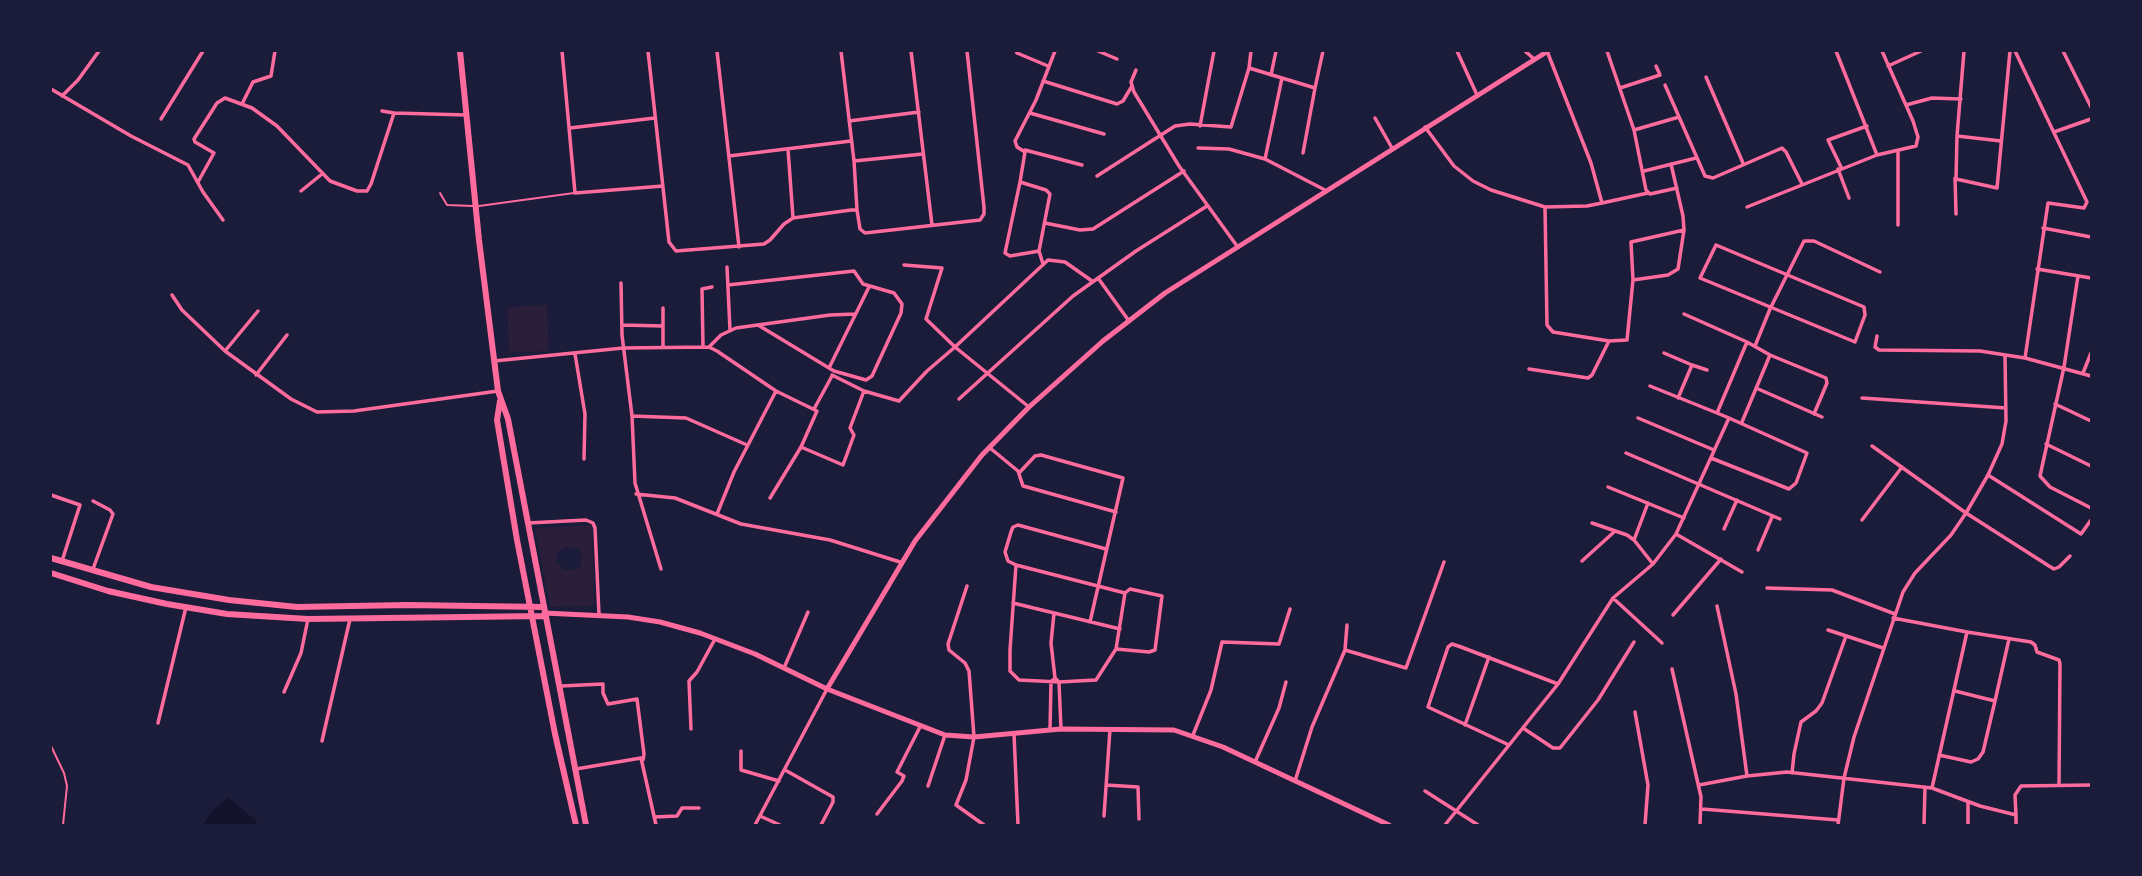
<!DOCTYPE html>
<html>
<head>
<meta charset="utf-8">
<style>
  body { margin:0 }
  #map { position:relative; width:2142px; height:876px; overflow:hidden; background:#1b1b3a; font-family:Raleway,sans-serif }
  canvas { display:block }
  .frame { position:absolute; inset:0; border:52px solid #1b1b3a; pointer-events:none }
</style>
</head>
<body>
<div id="map">
<canvas width="2142" height="876"></canvas>
<div class="frame"></div>
</div>
<script>
const context = document.querySelector('canvas').getContext('2d');
context.lineJoin = 'round';
function fillPath(path, color) {
  context.fillStyle = color;
  context.fill(path, 'evenodd');
}
function toPath(rows) {
  const path = new Path2D();
  for (const r of rows) {
    path.moveTo(r[0], r[1]);
    for (let i = 2; i < r.length; i += 2) path.lineTo(r[i], r[i + 1]);
  }
  return path;
}
function stroke(path, color, width, dash) {
  context.strokeStyle = color;
  context.lineWidth = width;
  context.lineCap = dash ? 'butt' : 'round';
  context.setLineDash(dash || []);
  context.stroke(path);
}
fillPath(toPath([
  [547,305,549,351,509,353,507,307],
  [592,525,595,606,550,607,535,528],
  [567,547,578,549,582,554,581,565,576,570,564,570,556,562,558,552]
]), '#2a1e3b');
fillPath(toPath([
  [229,798,255,820,258,825,202,825,214,809]
]), '#12122b');
stroke(toPath([
  [440,193,447,205,473,206],
  [479,206,574,193],
  [51,746,64,773,67,786,63,825]
]), '#ff6b9d', 2);
stroke(toPath([
  [562,51,575,193,663,186],
  [648,51,669,242,676,251,764,244,770,240,784,224,793,218,851,210,857,210,860,229,865,233,980,220,984,214,984,207,967,51],
  [717,51,739,247],
  [841,51,854,161,857,210],
  [911,51,932,225],
  [1016,51,1017,53,1048,66],
  [1098,51,1117,59],
  [1457,51,1477,95],
  [1525,51,1534,59],
  [1547,51,1591,163,1602,203,1648,193],
  [1607,51,1634,130,1646,190,1650,194,1677,188],
  [1836,51,1877,155],
  [1964,51,1957,136,2001,141],
  [2015,51,2087,202,2084,208,2048,203,2025,358],
  [2063,51,2091,107],
  [1888,66,1921,51],
  [1249,68,1251,51],
  [1136,70,1131,82,1134,92,1179,166,1237,246],
  [1271,75,1276,51],
  [1706,77,1743,163],
  [1282,78,1265,159,1325,190],
  [1043,81,1117,104,1123,101,1132,86],
  [1665,85,1705,176,1713,178,1782,148,1786,152,1802,184],
  [1315,88,1323,51],
  [1620,88,1660,75,1656,66],
  [51,89,131,136,188,165,203,192,223,220],
  [62,96,78,80,99,51],
  [242,104,253,82,271,76,275,51],
  [1906,105,1932,98,1961,99],
  [382,111,394,113],
  [1030,113,1104,134],
  [1375,118,1392,148],
  [161,119,203,51],
  [849,121,919,112],
  [1200,126,1214,51],
  [1425,127,1454,166,1473,181,1491,190,1545,207,1547,325,1553,332,1609,341,1627,340,1633,280,1631,242,1684,230],
  [570,128,655,118],
  [1634,130,1679,117],
  [2054,132,2091,119],
  [1957,136,1956,179,1997,188,2010,51],
  [1198,148,1229,149,1265,159],
  [788,149,793,218],
  [1025,150,1082,165],
  [729,156,851,141],
  [854,161,923,154],
  [1841,167,1828,140,1867,126],
  [1838,169,1849,198],
  [1644,171,1696,158],
  [1097,176,1175,126,1190,124,1231,127,1249,68,1315,88,1303,153],
  [1955,178,1956,214],
  [198,182,214,153,195,142,194,139,217,103,225,98,252,108,277,126,330,181,357,191,367,191,371,184,394,113,466,115],
  [1020,182,1005,253,1010,256,1039,251],
  [301,191,322,174],
  [1545,207,1587,206,1602,203],
  [1747,207,1877,155,1916,146,1918,137,1913,121,1882,51],
  [1045,223,1080,230,1093,229,1184,171],
  [1898,225,1898,151],
  [2043,228,2091,237],
  [1716,245,1864,307,1865,315,1855,342,1700,278,1716,245],
  [1043,264,1039,251,1050,194,1046,190,1020,182,1025,152,1017,147,1015,141,1036,100,1055,51],
  [904,265,942,268,926,319,955,347,1048,260,1065,262,1092,281],
  [727,267,730,330],
  [2037,269,2091,278],
  [2078,276,2064,367,2040,476,2050,487,2091,508],
  [1098,278,1129,321],
  [1633,280,1668,275,1678,269,1684,230,1683,216,1671,164],
  [621,283,622,335,632,416,635,483,661,569],
  [728,285,854,271,863,284,894,293,902,304,901,313,872,376,866,380,834,371,758,325],
  [172,295,182,310,225,351,291,399,317,412,354,411,498,391],
  [663,308,663,347],
  [1684,314,1747,342],
  [622,325,663,326],
  [1877,336,1875,347,1879,350,1980,351,2025,358,2091,376],
  [1755,346,1770,309,1804,241,1814,241,1880,272],
  [703,347,702,289,712,287],
  [709,347,721,335,736,328,830,315,855,314],
  [225,351,258,311],
  [1664,353,1692,365,1678,398],
  [575,354,585,414,584,459],
  [1770,355,1826,378,1827,383,1814,414],
  [494,361,623,348,709,347,717,351,776,391,817,411,801,447,770,498],
  [1692,365,1707,370],
  [829,368,869,287],
  [1529,369,1588,378,1592,375,1609,341],
  [2083,373,2091,353],
  [256,375,287,335],
  [832,375,864,391,899,401,927,371,955,347,1029,407],
  [1650,386,1717,413],
  [1756,388,1822,417],
  [1862,398,2006,408],
  [959,399,1073,296,1136,251,1207,206],
  [2055,404,2091,421],
  [814,409,832,376],
  [632,416,686,418,747,445],
  [1638,418,1714,450],
  [2046,444,2091,466],
  [1872,446,1966,513,2049,566,2054,569,2059,567,2070,556],
  [801,447,843,465,854,435,850,428,864,391],
  [990,448,1018,471,1023,486,1027,487,1116,512],
  [1626,453,1780,519],
  [1711,458,1789,489,1796,483,1807,453,1729,418],
  [1019,473,1035,456,1041,455,1123,478,1090,622],
  [1988,475,2081,534,2091,520],
  [1608,487,1684,518],
  [636,494,675,498,741,524,830,540,900,562],
  [51,495,80,505,62,561],
  [93,501,110,510,113,514,93,569],
  [717,514,734,472,776,391],
  [1862,520,1902,467],
  [528,523,586,520,593,523,595,528,599,615],
  [1592,523,1627,535,1634,540,1653,564],
  [1724,529,1737,500],
  [1676,534,1742,572],
  [1634,540,1648,503],
  [1106,549,1018,525,1013,527,1011,532,1005,552,1008,561,1016,565,1125,593,1130,589,1162,596,1155,650,1149,652,1116,649],
  [1758,550,1772,517],
  [1582,561,1614,532],
  [1016,565,1010,650,1010,671,1019,680,1059,682,1096,680,1116,649,1125,593],
  [967,586,948,644,949,650,965,663,969,671,974,737,966,780,956,805,984,825],
  [1767,588,1832,590,1895,614],
  [1613,598,1662,643],
  [1013,603,1120,629],
  [1717,606,1736,694,1747,776],
  [1054,613,1051,643,1055,678],
  [1673,615,1721,559],
  [1828,630,1883,648],
  [1967,632,2031,642,2035,645,2037,652,2059,660,2060,664,2059,785],
  [1345,650,1347,625],
  [784,668,808,612],
  [1672,669,1701,797,1700,825],
  [561,686,603,684,603,693,608,704,637,699,644,754,643,760],
  [284,692,301,653,308,619],
  [1995,701,2009,639],
  [1635,712,1648,785,1645,825],
  [158,723,186,607],
  [1465,725,1489,657],
  [1523,728,1553,748,1560,748,1598,700,1634,642],
  [691,729,689,681,697,672,715,639],
  [1050,730,1051,682,1055,678,1059,682,1061,729],
  [1014,734,1018,825],
  [1193,735,1211,690,1222,642,1279,644,1290,609],
  [322,741,350,619],
  [1509,745,1428,707,1448,647,1452,644,1461,647,1558,684],
  [741,751,741,770,779,781],
  [1939,755,1971,762,1978,759,1983,752,1995,701,1955,691],
  [1255,762,1279,708,1286,682],
  [576,769,641,758,656,825],
  [785,770,833,797,833,802,821,825],
  [1792,773,1794,754,1801,722,1816,711,1822,703,1846,636],
  [1295,781,1312,727,1345,650,1406,668,1444,562],
  [1106,785,1138,787,1139,819],
  [1699,785,1747,776,1787,772,1932,788,1967,632,1893,618],
  [928,786,945,735],
  [1932,788,1980,806,2016,815,2015,795,2021,786,2091,785],
  [1425,791,1478,825],
  [1968,803,1968,825],
  [1702,809,1838,820],
  [877,814,902,781,904,776,897,772,920,727],
  [2016,815,2016,825],
  [760,816,780,825],
  [1104,816,1110,729],
  [654,817,677,816,682,808,699,808],
  [755,825,827,689],
  [1445,825,1558,684,1613,598,1653,564,1676,534,1729,418,1717,413,1747,342,1770,355,1742,422],
  [1838,825,1844,778,1854,737,1903,592,1915,573,1951,535,1966,513,1988,475,2002,444,2006,421,2005,355],
  [1924,825,1925,787]
]), '#ff6b9d', 3.5);
stroke(toPath([
  [544,613,628,617,660,622,700,633,755,654,827,689,945,735,974,737,1061,729,1174,730,1223,747,1389,825],
  [827,689,915,541,982,455,1029,407,1103,341,1165,293,1548,51]
]), '#ff6b9d', 5);
stroke(toPath([
  [460,51,479,240,498,391,508,419,586,825],
  [500,401,497,420,517,540,555,734,576,825],
  [51,558,151,587,229,600,297,607,407,605,543,607],
  [51,573,108,591,167,604,227,614,308,619,544,616]
]), '#ff6b9d', 6);
</script>
</body>
</html>
